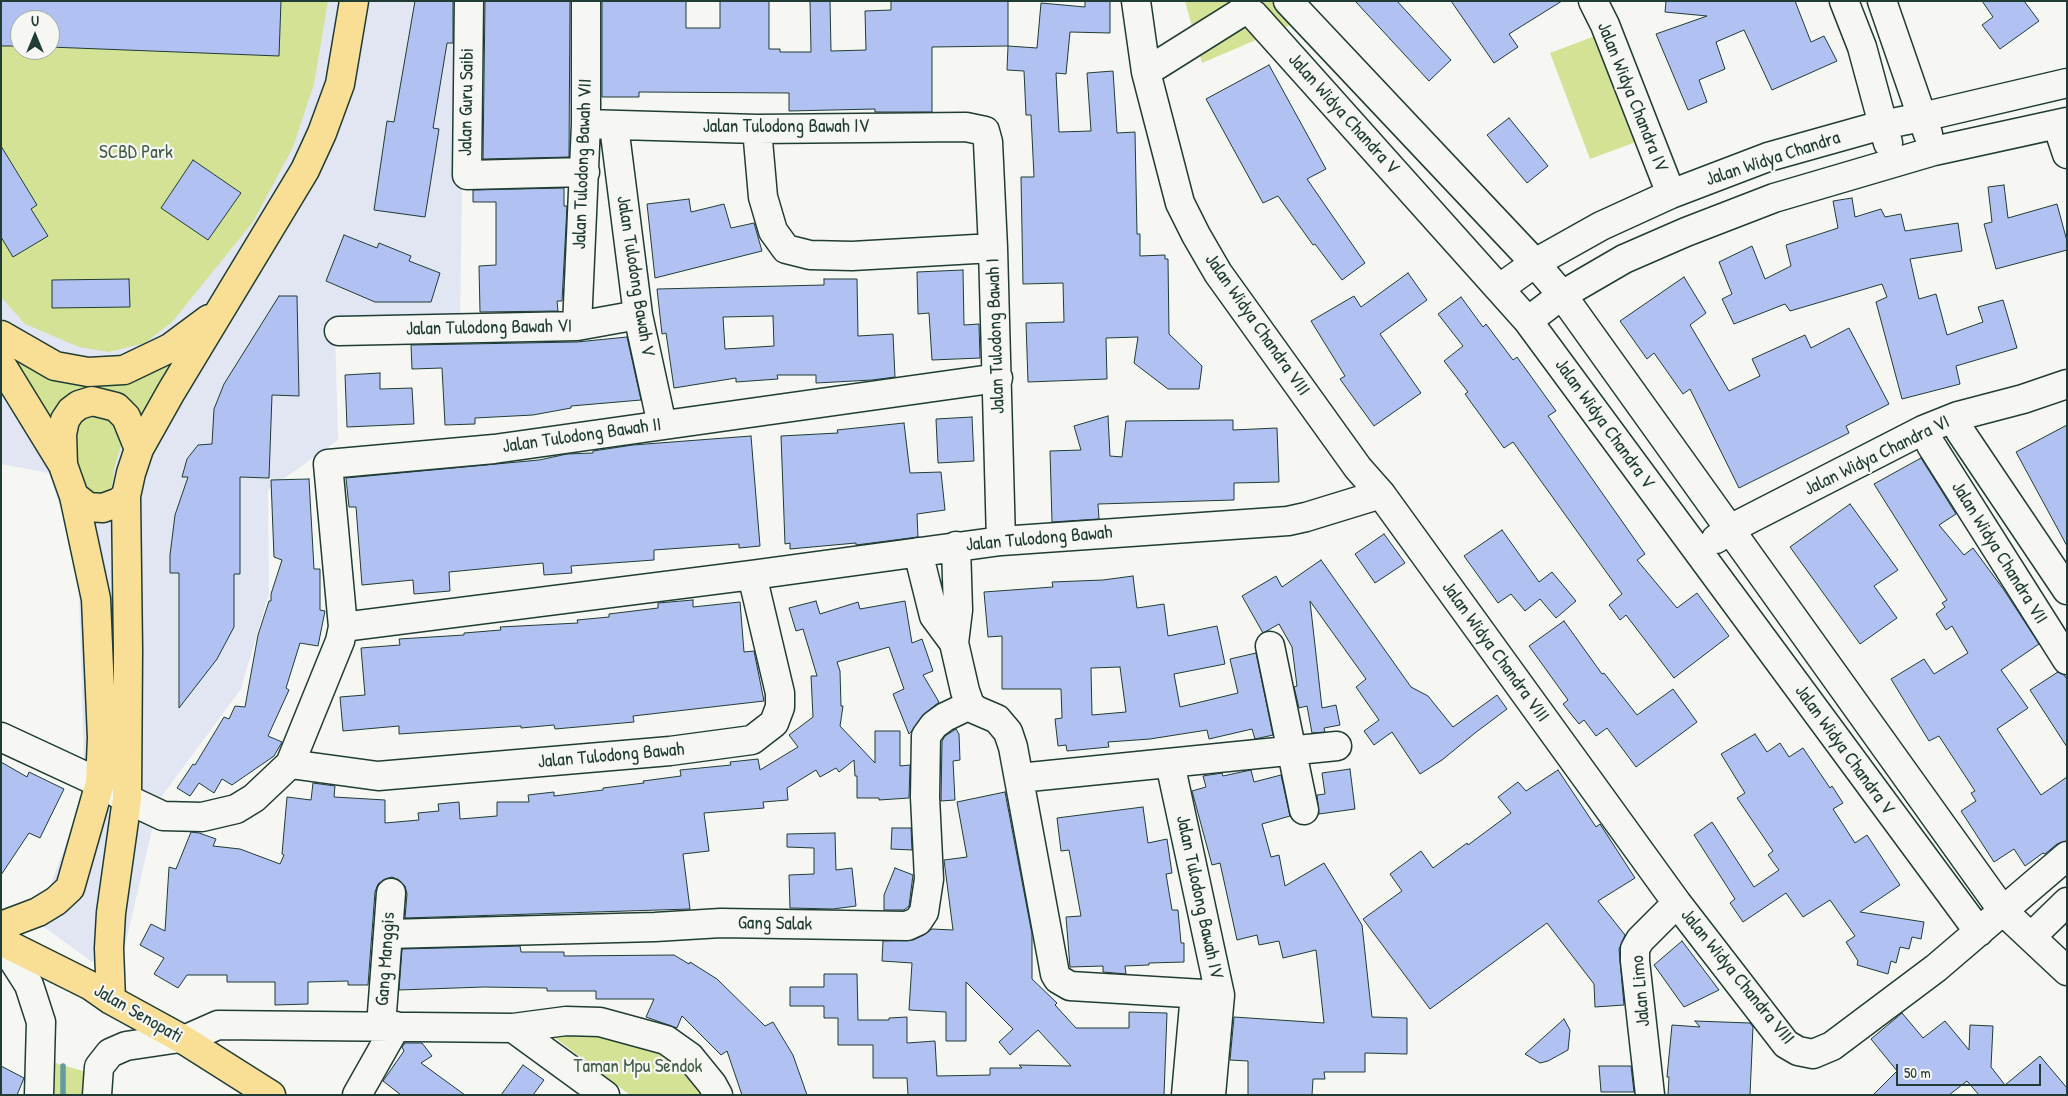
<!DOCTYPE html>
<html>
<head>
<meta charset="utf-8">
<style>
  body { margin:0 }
  #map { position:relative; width:2068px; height:1096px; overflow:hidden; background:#f6f6f2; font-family:"Patrick Hand",sans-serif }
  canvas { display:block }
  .frame { position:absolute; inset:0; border:2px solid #1f3d34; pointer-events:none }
  .north { position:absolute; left:10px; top:10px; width:50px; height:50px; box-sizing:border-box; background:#f6f6f2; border:1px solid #a0aca6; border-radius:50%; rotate:0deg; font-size:14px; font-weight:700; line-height:20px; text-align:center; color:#1f3d34 }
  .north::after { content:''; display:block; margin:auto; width:18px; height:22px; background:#1f3d34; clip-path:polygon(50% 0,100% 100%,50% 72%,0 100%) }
  .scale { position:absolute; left:1896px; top:1064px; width:145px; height:22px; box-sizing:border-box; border:2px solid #1f3d34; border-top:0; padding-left:6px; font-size:15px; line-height:18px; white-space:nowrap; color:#1f3d34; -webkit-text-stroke:4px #f6f6f2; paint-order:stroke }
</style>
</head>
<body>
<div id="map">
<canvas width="2068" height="1096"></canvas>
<div class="frame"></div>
<div class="north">U</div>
<div class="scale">50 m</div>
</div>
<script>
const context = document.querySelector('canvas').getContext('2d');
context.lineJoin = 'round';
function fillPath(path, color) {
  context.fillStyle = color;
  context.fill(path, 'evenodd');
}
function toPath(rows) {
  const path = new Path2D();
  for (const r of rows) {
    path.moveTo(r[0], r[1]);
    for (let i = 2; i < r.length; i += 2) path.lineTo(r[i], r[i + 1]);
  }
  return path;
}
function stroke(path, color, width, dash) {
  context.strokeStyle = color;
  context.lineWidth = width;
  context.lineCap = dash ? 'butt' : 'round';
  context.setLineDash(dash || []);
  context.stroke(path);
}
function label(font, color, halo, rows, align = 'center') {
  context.font = font + ' "Patrick Hand",sans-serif';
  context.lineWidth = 4.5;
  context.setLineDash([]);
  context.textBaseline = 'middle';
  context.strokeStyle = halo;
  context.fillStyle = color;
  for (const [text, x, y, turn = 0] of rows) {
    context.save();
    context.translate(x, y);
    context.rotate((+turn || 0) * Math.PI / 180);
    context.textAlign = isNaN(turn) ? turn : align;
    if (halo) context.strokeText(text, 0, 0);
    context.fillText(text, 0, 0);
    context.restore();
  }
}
fillPath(toPath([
  [1,1,465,1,460,320,335,328,338,440,268,490,269,593,241,689,159,800,117,980,37,922,85,792,78,563,49,473,1,464],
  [20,20,50,20,50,50,20,50]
]), '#e1e6f2');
fillPath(toPath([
  [1,1,328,1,314,84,293,147,253,222,172,322,145,343,109,352,79,347,25,324,1,297],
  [20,20,50,20,50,50,20,50],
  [1185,1,1286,1,1298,22,1202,63],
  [1603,33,1644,139,1590,159,1550,53],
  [1,343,58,374,184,346,138,434,109,395,56,436],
  [81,414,115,416,123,439,115,465,111,492,88,499,77,465,73,444,75,422],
  [598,1028,664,1046,709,1095,630,1095,546,1031],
  [45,1060,83,1071,83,1095,45,1095]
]), '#d4e296');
stroke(toPath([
  [63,1066,63,1095]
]), '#5f9b9f', 5.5);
const building = toPath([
  [1,1,281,1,279,56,50,47,50,20,20,20,20,46,1,46,1,1],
  [415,1,453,1,453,43,447,43,433,128,439,129,425,217,374,210,387,121,394,122,415,1],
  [485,1,570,1,569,157,483,159,485,1],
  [602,1,686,1,686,28,720,28,720,1,769,1,769,49,780,49,780,52,811,52,810,1,830,1,831,51,866,50,865,11,891,10,891,1,1008,1,1008,46,932,47,932,112,875,112,875,109,789,111,789,93,639,92,639,97,602,97,602,1],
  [1085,1,1110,1,1110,33,1070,32,1066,74,1056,73,1059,132,1091,131,1087,73,1113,71,1117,133,1135,132,1137,234,1140,234,1140,256,1165,255,1165,259,1168,259,1169,334,1202,366,1199,389,1168,389,1134,363,1138,337,1106,338,1107,379,1028,382,1026,323,1064,322,1063,283,1023,284,1021,177,1034,177,1031,115,1026,115,1024,71,1007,70,1008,46,1037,48,1041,3,1085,7,1085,1],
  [1355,1,1397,1,1451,60,1429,81,1355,1],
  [1451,1,1562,1,1509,34,1518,47,1494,63,1451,1],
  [1666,1,1795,1,1811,42,1824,36,1837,61,1772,90,1744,30,1716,42,1725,69,1699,80,1707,102,1688,110,1656,34,1707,16,1665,12,1666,1],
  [1982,1,2024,1,2039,21,2000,49,1982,25,1993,17,1982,1],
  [1269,65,1326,169,1307,179,1365,263,1342,280,1315,244,1313,245,1278,196,1263,203,1206,99,1269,65],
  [1509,118,1548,166,1527,183,1487,135,1509,118],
  [1,146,37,205,31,209,48,236,13,257,1,237,1,146],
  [193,160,241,193,208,240,161,208,193,160],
  [2004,185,2008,218,2057,204,2067,241,2067,250,1996,269,1984,224,1992,222,1988,187,2004,185],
  [564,188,564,206,567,206,562,301,557,301,558,311,480,312,479,266,496,265,496,202,473,202,473,190,564,188],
  [1852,198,1855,217,1881,209,1885,217,1901,214,1905,231,1958,223,1962,251,1910,259,1919,299,1936,294,1947,335,1983,322,1978,307,2003,300,2017,348,1956,366,1960,384,1902,399,1876,302,1887,297,1882,284,1790,311,1785,304,1734,324,1722,299,1732,294,1719,262,1752,246,1765,279,1791,266,1786,245,1838,228,1833,201,1852,198],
  [689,199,691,212,724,204,731,228,754,223,762,251,655,278,647,204,689,199],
  [344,235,377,248,379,243,411,256,409,261,440,273,431,302,375,302,326,281,344,235],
  [963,270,964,325,979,324,980,358,932,360,929,313,918,314,917,272,963,270],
  [1408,273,1427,300,1380,334,1421,393,1374,426,1340,379,1345,376,1311,321,1354,296,1361,307,1408,273],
  [1684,277,1706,313,1690,325,1729,391,1760,376,1752,359,1805,335,1811,348,1849,328,1889,404,1846,426,1849,433,1739,488,1690,389,1683,394,1654,353,1647,359,1620,321,1684,277],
  [129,279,130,307,52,308,52,280,129,279],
  [824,279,857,279,858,336,893,334,895,377,872,380,816,383,816,375,777,375,778,379,736,382,736,378,674,388,666,333,662,334,657,289,824,285,824,279],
  [773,316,774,346,725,349,723,317,773,316],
  [279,296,297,296,299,396,272,395,269,478,240,477,240,574,234,574,234,627,217,659,179,708,179,573,170,573,170,555,175,515,188,477,182,477,187,459,198,445,212,444,214,409,224,384,279,296],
  [1461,297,1483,327,1486,324,1513,360,1517,357,1556,411,1548,416,1645,554,1637,560,1677,608,1697,593,1729,636,1674,678,1626,615,1620,620,1609,605,1622,594,1513,442,1504,448,1465,394,1468,392,1444,361,1463,346,1438,314,1461,297],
  [627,337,641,400,571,406,571,408,533,415,475,418,475,424,445,425,442,368,412,369,411,345,577,342,627,337],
  [380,373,380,389,412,388,414,424,347,427,345,375,380,373],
  [1108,416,1110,456,1122,457,1126,421,1233,420,1233,430,1277,428,1279,482,1234,483,1234,500,1098,504,1099,519,1052,522,1050,451,1081,450,1074,426,1108,416],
  [972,417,974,461,938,463,936,419,972,417],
  [904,423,910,473,941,472,945,510,917,514,918,537,856,545,856,543,790,549,790,543,785,544,781,436,838,433,837,430,904,423],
  [2067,425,2067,546,2016,452,2067,425],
  [751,436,760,546,739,548,739,544,654,550,654,560,571,566,572,573,544,575,543,563,449,572,450,591,414,594,413,580,362,585,356,507,349,507,346,478,539,460,567,454,593,453,593,451,633,445,751,436],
  [1921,458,1956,514,1939,525,1964,555,1973,548,2004,590,2039,644,2001,670,2028,708,1997,729,2041,795,2067,777,2067,841,2057,844,2045,854,2043,853,2025,866,2014,849,1994,862,1961,811,1976,801,1971,793,1975,791,1939,736,1929,741,1891,679,1924,659,1934,674,1968,653,1952,626,1946,630,1936,614,1945,607,1942,603,1947,600,1874,484,1921,458],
  [309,479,314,569,320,569,320,610,325,611,318,646,300,643,286,688,289,690,268,736,282,742,274,756,232,785,222,779,214,793,199,783,190,796,177,788,193,764,195,765,224,717,229,719,235,706,245,707,258,635,269,601,271,601,271,594,282,560,274,557,271,480,309,479],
  [1850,504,1898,570,1874,586,1897,618,1860,644,1790,547,1850,504],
  [1502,530,1539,582,1552,572,1576,601,1556,618,1540,599,1525,611,1511,594,1498,603,1464,556,1502,530],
  [1384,534,1405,563,1375,583,1355,554,1384,534],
  [1321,560,1411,687,1428,696,1453,727,1497,695,1507,709,1475,733,1442,760,1420,774,1392,732,1374,745,1364,731,1379,720,1356,687,1366,679,1310,601,1322,708,1336,705,1340,725,1324,728,1325,732,1312,733,1307,706,1299,708,1294,687,1297,686,1292,647,1279,624,1263,633,1242,596,1276,576,1282,587,1321,560],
  [1133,576,1137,608,1164,604,1168,636,1217,626,1225,664,1174,674,1180,707,1238,693,1230,659,1256,653,1273,735,1255,739,1252,729,1209,739,1207,730,1150,739,1108,742,1109,747,1067,751,1066,745,1058,746,1055,719,1062,718,1061,689,1002,689,1002,636,988,637,984,592,1053,587,1052,582,1103,580,1133,576],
  [1120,667,1126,712,1092,715,1091,668,1120,667],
  [693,600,693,607,740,602,744,652,754,651,764,701,633,716,634,722,555,729,554,725,521,728,521,726,399,734,399,726,343,731,340,697,365,695,361,648,400,645,399,639,464,635,464,633,501,630,500,627,578,623,577,620,609,617,609,614,658,608,658,603,693,600],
  [816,601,820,614,858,602,860,609,905,601,912,643,922,639,933,671,923,675,939,702,922,716,911,732,909,734,893,694,904,689,889,647,837,662,840,671,841,706,843,706,840,726,875,763,875,731,900,731,900,766,910,765,909,798,879,800,879,798,857,798,857,776,855,776,854,760,839,772,836,768,820,777,816,770,787,788,788,800,763,802,764,808,704,813,709,851,683,854,690,909,405,918,407,894,405,886,399,880,392,877,385,879,378,884,375,892,368,985,348,985,348,981,308,982,308,1004,275,1005,275,982,227,982,227,975,187,975,178,988,154,974,164,958,140,945,151,924,165,931,169,867,176,869,191,832,199,833,216,839,213,846,240,849,280,864,284,855,282,854,287,797,311,800,313,783,335,786,334,797,385,800,385,823,419,820,418,813,439,811,438,804,459,802,460,819,497,816,497,802,529,802,528,795,554,792,554,796,603,790,603,788,644,783,643,781,681,776,680,770,731,765,730,762,758,759,760,770,798,747,789,735,813,717,811,676,817,676,803,629,796,631,789,608,816,601],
  [1564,621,1602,674,1604,673,1637,715,1673,689,1697,722,1636,767,1607,728,1596,736,1584,720,1579,724,1563,704,1568,700,1529,646,1564,621],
  [2058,672,2064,675,2067,679,2067,747,2030,690,2058,672],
  [956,729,959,734,960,760,953,761,955,800,941,801,942,741,945,736,956,729],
  [1755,734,1767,752,1780,743,1789,757,1803,748,1830,788,1832,786,1843,803,1833,809,1855,843,1867,835,1900,885,1860,912,1924,922,1921,939,1912,937,1909,949,1900,947,1896,963,1891,961,1888,974,1857,965,1858,961,1846,942,1855,936,1830,900,1803,917,1786,893,1743,922,1730,903,1735,899,1694,835,1712,822,1754,887,1779,870,1768,855,1773,851,1737,798,1745,793,1721,754,1755,734],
  [1,762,27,777,29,772,64,789,40,838,29,833,1,875,1,762],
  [1350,769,1355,809,1319,814,1317,795,1325,794,1322,773,1350,769],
  [1251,770,1254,782,1281,775,1290,816,1262,824,1271,857,1279,855,1285,886,1324,863,1362,925,1372,1017,1407,1018,1407,1054,1365,1053,1365,1072,1324,1072,1325,1079,1313,1079,1312,1095,1248,1095,1248,1061,1230,1060,1234,1017,1324,1023,1316,950,1283,958,1279,941,1259,945,1257,935,1237,940,1220,863,1212,865,1192,791,1206,787,1203,776,1222,773,1223,776,1251,770],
  [1558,770,1596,827,1600,824,1635,878,1598,901,1625,935,1619,949,1624,1005,1595,1007,1594,984,1547,923,1430,1009,1363,919,1402,891,1390,874,1421,851,1433,868,1467,843,1468,845,1511,813,1498,797,1518,782,1526,791,1558,770],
  [1005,792,1032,934,1032,979,1057,1003,1055,1005,1076,1028,1129,1028,1129,1012,1167,1013,1164,1095,908,1095,907,1078,873,1078,873,1045,838,1045,838,1018,824,1018,824,1006,790,1006,790,987,824,987,824,974,857,974,858,1020,889,1020,889,1018,907,1017,907,1043,935,1041,937,1076,990,1075,990,1068,1022,1068,1019,1065,1071,1066,1038,1030,1010,1055,999,1042,1013,1029,966,982,966,1041,946,1041,946,1012,909,1010,912,963,882,961,883,941,913,940,924,935,932,929,953,930,944,860,967,857,957,802,1005,792],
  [1143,807,1148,843,1167,839,1172,873,1166,874,1172,910,1178,910,1181,943,1184,943,1184,962,1149,963,1149,965,1125,966,1126,974,1103,972,1103,966,1070,967,1066,917,1081,916,1069,850,1061,851,1057,818,1143,807],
  [892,828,911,828,912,850,891,849,892,828],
  [835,833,836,870,852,868,856,906,833,909,790,908,789,875,814,874,814,848,787,847,787,834,835,833],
  [895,868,913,875,909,906,904,910,884,910,884,895,895,868],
  [1682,941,1719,990,1684,1007,1654,965,1682,941],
  [520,946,521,952,564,952,564,956,674,955,689,964,690,962,717,979,765,1026,773,1022,793,1055,807,1095,742,1095,727,1051,721,1055,682,1016,677,1028,646,1017,654,999,596,999,596,991,547,991,547,988,484,987,399,990,402,949,520,946],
  [1902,1013,1923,1038,1945,1021,1969,1050,1970,1025,1993,1026,1991,1067,2005,1085,2040,1056,2067,1088,2067,1095,1979,1095,1967,1081,1949,1095,1873,1095,1897,1071,1871,1039,1902,1013],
  [1564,1019,1570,1030,1568,1050,1548,1061,1540,1063,1525,1054,1564,1019],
  [1695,1021,1750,1023,1753,1027,1750,1095,1668,1095,1669,1077,1667,1077,1672,1025,1700,1027,1695,1021],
  [405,1043,422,1043,432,1056,421,1063,465,1095,401,1095,383,1081,404,1051,402,1047,405,1043],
  [523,1065,544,1080,533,1095,501,1095,523,1065],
  [1,1066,24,1078,17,1095,1,1095,1,1066],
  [1599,1066,1631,1066,1634,1092,1601,1092,1599,1066]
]);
fillPath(building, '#b1c2f2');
stroke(building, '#1f3d34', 1);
const minor = toPath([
  [469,1,467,175,585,172],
  [1136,1,1146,72,1180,203,1196,235,1218,273,1358,468,1381,494,1677,903,1786,1044,1798,1051,1813,1054,1832,1046,1936,968,2067,856],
  [1288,1,1535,263,1562,295,2003,911,2067,971],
  [1593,1,1605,25,1671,194],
  [1844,1,1862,47,1888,143],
  [1882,1,1928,134],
  [1146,72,1240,13,1247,11,1254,15,1528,321,1979,932],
  [586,124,757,129,966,127,985,131,988,142,993,248,1001,541],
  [2057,124,2067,154],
  [614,126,638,315,662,425],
  [757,129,763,197,773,231,786,249,810,255,852,256,993,248],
  [1500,288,1535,263,1601,226,1671,194,1768,157,1882,125,1922,117,2067,83],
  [1528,321,1562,295,1624,259,1686,232,1774,198,1934,151,2067,122],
  [577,326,586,124,586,1],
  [339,331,577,326,638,315],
  [1960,431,2067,590],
  [1931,445,2067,660],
  [1716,539,1730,529,1923,430,1958,416,2023,399,2067,384],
  [956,546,958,610,954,643,965,691,970,705,976,710,997,719,1008,732,1013,747,1055,974,1058,979,1070,986,1220,995],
  [918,552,934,616,954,643],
  [343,627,752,575,1001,541,1288,521,1306,517,1381,494],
  [1270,646,1304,810],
  [1,737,100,783,127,799,163,816,202,817,236,809,254,798,290,764,340,641,343,627,328,464,494,449,998,378],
  [1170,763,1220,995,1211,1095],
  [290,764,378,776,670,751,752,740,774,723,780,707,780,693,752,575],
  [1019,778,1337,746],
  [388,934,655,927,721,923,907,926,918,921,924,912,929,879,925,797,926,736,934,725,945,717,970,705],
  [2031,937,2067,902],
  [1,941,29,985,41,1022,39,1095],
  [381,1026,391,893],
  [513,1028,605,1095],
  [184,1040,218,1025,513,1028,566,1021,600,1022,666,1040,690,1057,712,1084,718,1095],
  [97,1095,99,1067,110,1053,126,1046,180,1038],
  [357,1095,396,1026],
  [1186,1095,1195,994],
  [1650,1095,1635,961,1635,949,1640,940,1677,903]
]);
const major = toPath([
  [1,335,55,366,88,372,124,370,170,348,209,319],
  [1,364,63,465,74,496,96,599,102,738,100,783,70,888,56,901,38,912,1,926],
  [63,465,62,434,65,420,71,411,79,405,92,401,116,407,126,417,139,449],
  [74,496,88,507,103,508,119,502,126,496],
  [1,941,91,986,111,1000,184,1040,271,1095],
  [111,1000,109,948,111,913,127,799,128,650,126,496,131,473,139,449,171,392,305,170,322,133,340,84,354,1]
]);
stroke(minor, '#1f3d34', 31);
stroke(major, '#1f3d34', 31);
stroke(minor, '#f6f6f2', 28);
stroke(major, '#f9df96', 28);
label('19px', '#1f3d34', '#f6f6f2', [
  ["Jalan Widya Chandra IV",1632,97,68],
  ["Jalan Guru Saibi",467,102,-89],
  ["Jalan Widya Chandra V",1343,114,48],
  ["Jalan Tulodong Bawah IV",786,127],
  ["Jalan Widya Chandra",1773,159,-18],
  ["Jalan Tulodong Bawah VII",583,164,-88],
  ["Jalan Tulodong Bawah V",635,276,81],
  ["Jalan Widya Chandra VIII",1257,325,55],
  ["Jalan Tulodong Bawah VI",489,328,-1],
  ["Jalan Tulodong Bawah I",996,336,-92],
  ["Jalan Widya Chandra V",1604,424,54],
  ["Jalan Tulodong Bawah II",582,436,-8],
  ["Jalan Widya Chandra VI",1877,456,-26],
  ["Jalan Tulodong Bawah",1039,539,-5],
  ["Jalan Widya Chandra VII",1999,553,58],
  ["Jalan Widya Chandra VIII",1495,652,54],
  ["Jalan Widya Chandra V",1844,750,54],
  ["Jalan Tulodong Bawah",611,756,-5],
  ["Jalan Tulodong Bawah IV",1199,897,78],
  ["Gang Salak",775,924,1],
  ["Gang Manggis",386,959,-86],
  ["Jalan Widya Chandra VIII",1737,977,51],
  ["Jalan Limo",1641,991,-95],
  ["Jalan Senopati",138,1014,30]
]);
label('19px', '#435e48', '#f6f6f2', [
  ["SCBD Park",136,153],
  ["Taman Mpu Sendok",638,1067]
]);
</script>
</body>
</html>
